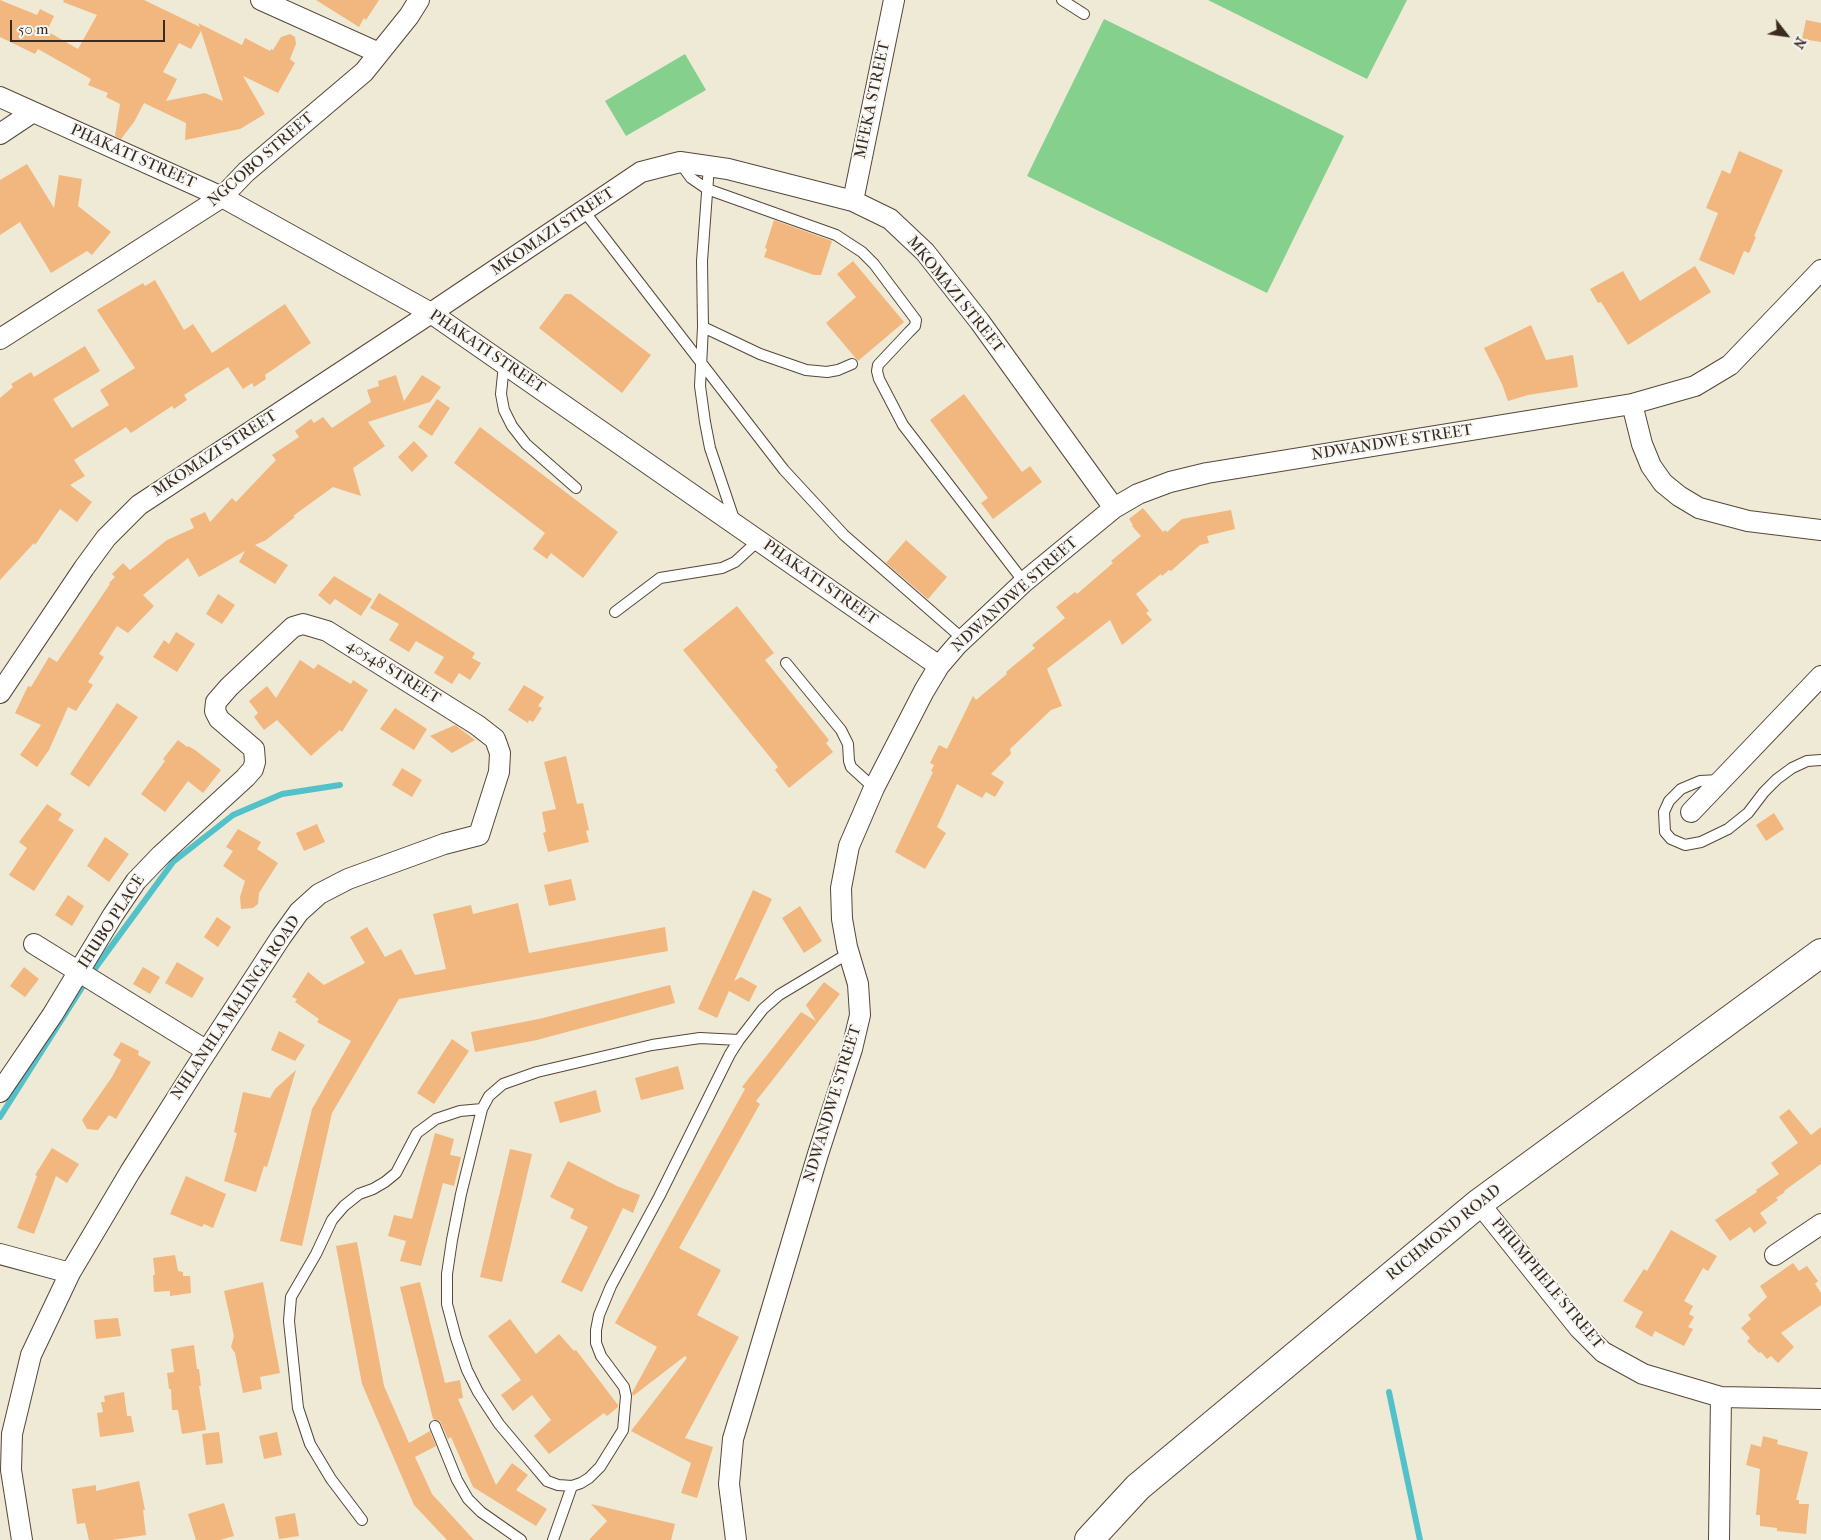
<!DOCTYPE html>
<html>
<head>
<meta charset="utf-8">
<style>
  body { margin:0 }
  #map { position:relative; width:1821px; height:1540px; overflow:hidden; background:#efead5; font-family:"IM FELL French Canon",serif }
  canvas { display:block }
  .north { position:absolute; left:1761px; top:10px; width:50px; height:50px; -webkit-text-stroke:4px #f6f6f2; paint-order:stroke; rotate:120deg; font-size:14px; font-weight:700; line-height:20px; text-align:center; color:#3b2a1e }
  .north::after { content:''; display:block; margin:auto; width:18px; height:22px; background:#3b2a1e; clip-path:polygon(50% 0,100% 100%,50% 72%,0 100%) }
  .scale { position:absolute; left:10px; top:20px; width:155px; height:22px; box-sizing:border-box; border:2px solid #3b2a1e; border-top:0; padding-left:6px; font-size:15px; line-height:18px; white-space:nowrap; color:#3b2a1e; -webkit-text-stroke:4px #f6f6f2; paint-order:stroke }
</style>
</head>
<body>
<div id="map">
<canvas width="1821" height="1540"></canvas>
<div class="north">N</div>
<div class="scale">50 m</div>
</div>
<script>
const context = document.querySelector('canvas').getContext('2d');
context.lineJoin = 'round';
function fillPath(path, color) {
  context.fillStyle = color;
  context.fill(path, 'evenodd');
}
function toPath(rows) {
  const path = new Path2D();
  for (const r of rows) {
    path.moveTo(r[0], r[1]);
    for (let i = 2; i < r.length; i += 2) path.lineTo(r[i], r[i + 1]);
  }
  return path;
}
function stroke(path, color, width, dash) {
  context.strokeStyle = color;
  context.lineWidth = width;
  context.lineCap = dash ? 'butt' : 'round';
  context.setLineDash(dash || []);
  context.stroke(path);
}
function label(font, color, halo, rows, align = 'center') {
  context.font = font + ' "IM FELL French Canon",serif';
  context.lineWidth = 4;
  context.setLineDash([]);
  context.textBaseline = 'middle';
  context.strokeStyle = halo;
  context.fillStyle = color;
  for (const [text, x, y, turn = 0] of rows) {
    context.save();
    context.translate(x, y);
    context.rotate((+turn || 0) * Math.PI / 180);
    context.textAlign = isNaN(turn) ? turn : align;
    if (halo) context.strokeText(text, 0, 0);
    context.fillText(text, 0, 0);
    context.restore();
  }
}
fillPath(toPath([
  [1208,0,1407,0,1367,79],
  [1104,19,1344,136,1267,293,1027,176],
  [685,54,706,90,626,136,605,101]
]), '#85d08d');
stroke(toPath([
  [0,1117,88,978,173,862,233,815,282,794,340,785],
  [1389,1392,1420,1540]
]), '#53c1c9', 6);
fillPath(toPath([
  [0,0,37,15,40,9,54,16,47,31,78,49,97,15,63,2,64,0,144,0,200,27,198,23,242,45,245,38,270,51,271,49,273,50,281,37,290,34,295,37,296,44,290,59,295,63,278,93,243,76,265,114,240,129,185,140,186,123,144,103,134,122,121,139,115,136,120,104,106,97,108,93,88,85,91,79,38,49,35,54,0,37],
  [201,31,223,101,205,93,166,101,177,79,163,72,179,43,191,49],
  [316,0,379,0,366,20,364,18,359,27],
  [1806,20,1821,23,1821,42,1802,39],
  [1739,151,1783,170,1754,236,1756,237,1749,253,1744,251,1734,275,1699,260,1718,213,1706,208,1722,170,1730,174],
  [27,164,54,208,59,175,82,179,78,206,111,232,92,255,87,251,51,273,20,222,0,235,0,180],
  [774,220,832,241,821,275,814,275,764,257,767,249,765,248],
  [853,261,904,322,858,361,826,323,856,297,837,274],
  [1695,266,1711,292,1628,345,1601,302,1598,303,1590,289,1623,271,1640,301],
  [155,280,184,330,193,324,212,353,285,304,311,343,265,375,266,379,254,387,252,383,243,389,228,367,184,395,187,400,174,409,172,406,131,433,126,427,74,460,85,476,70,485,92,502,77,522,60,509,35,545,34,543,0,580,0,398,13,387,11,384,31,372,34,377,85,346,100,371,53,399,72,428,109,405,100,390,135,368,97,310,143,283,145,286],
  [565,294,571,294,651,355,622,393,539,328],
  [1531,325,1546,360,1573,355,1578,387,1528,395,1508,401,1502,384,1484,348],
  [396,375,404,401,422,375,441,387,430,402,368,422,385,446,353,468,361,496,333,487,293,516,295,517,266,540,255,545,288,565,275,584,239,562,245,551,199,577,188,558,143,595,154,606,128,633,117,626,99,654,104,657,88,682,93,685,76,711,68,707,49,750,37,767,20,755,41,725,15,713,28,686,31,687,49,657,57,662,110,584,109,583,115,577,112,574,123,563,130,570,167,540,194,528,190,519,205,512,210,522,232,498,236,502,276,460,272,455,299,437,295,431,311,419,314,423,323,417,332,428,371,402,367,390,379,386,378,381],
  [964,394,1022,472,1030,466,1042,482,993,519,981,503,988,498,930,420],
  [437,399,450,408,432,436,418,427],
  [480,427,618,532,583,578,551,553,547,559,533,549,545,533,454,463],
  [414,441,428,456,412,472,398,457],
  [1143,508,1163,532,1165,530,1167,532,1182,519,1231,510,1235,529,1207,536,1209,543,1200,545,1171,571,1169,570,1162,576,1161,574,1136,594,1149,611,1146,613,1152,620,1122,645,1110,620,1047,669,1062,706,1051,710,1010,749,1011,754,991,774,1004,782,995,797,986,792,982,798,957,784,937,827,946,833,925,869,895,852,933,772,931,771,934,765,930,763,939,745,947,749,973,696,976,700,1007,674,1006,672,1035,648,1032,645,1065,618,1056,607,1075,592,1077,594,1113,563,1111,561,1141,536,1132,526,1133,525,1129,519],
  [906,540,947,577,928,599,886,563],
  [334,576,372,599,361,616,335,599,330,605,318,595],
  [379,593,475,653,472,658,481,663,470,680,459,673,452,684,434,673,444,657,416,641,409,652,389,640,399,624,370,608],
  [218,594,235,605,222,624,206,614],
  [737,606,774,653,765,660,829,740,826,743,833,752,789,788,775,770,778,767,683,650],
  [176,632,195,644,177,672,153,657,164,640,169,644],
  [300,660,314,669,318,664,351,684,353,680,368,690,342,732,340,730,311,756,277,720,264,730,254,717,258,713,249,701,267,686,276,698],
  [524,685,544,697,538,706,542,708,533,722,529,720,528,723,508,710],
  [117,703,138,717,89,787,70,774],
  [395,708,427,729,414,750,380,729],
  [455,725,475,740,452,753,430,736],
  [178,740,187,747,188,746,195,750,221,770,203,793,188,781,165,812,141,794,165,761,163,759],
  [566,756,577,804,583,803,589,830,586,831,589,842,548,852,543,833,546,832,542,812,556,809,544,762],
  [402,768,422,780,412,797,392,785],
  [47,804,62,814,58,820,74,830,34,891,9,875,27,848,19,842],
  [1774,813,1784,829,1766,841,1756,825],
  [317,824,325,842,304,851,296,833],
  [238,829,261,842,257,849,278,863,259,893,258,904,253,908,241,909,240,897,245,881,223,866,233,851,226,847],
  [105,837,129,854,109,882,87,866],
  [571,879,576,900,549,906,544,885],
  [753,890,772,899,734,981,741,977,757,986,749,1002,729,991,717,1018,698,1009],
  [68,895,84,906,72,926,55,915],
  [518,903,529,953,665,927,668,951,399,999,332,1113,302,1246,280,1241,312,1109,351,1041,317,1022,319,1019,295,1002,297,999,292,997,308,972,324,985,365,963,350,937,367,927,385,957,401,949,415,975,446,969,433,914,471,905,473,914],
  [800,906,822,941,804,953,782,918],
  [217,917,231,927,218,947,204,937],
  [177,962,204,978,192,998,165,983],
  [24,967,39,979,25,997,10,986],
  [143,967,160,977,150,994,133,984],
  [824,982,840,994,756,1101,760,1104,679,1248,721,1270,697,1315,739,1337,685,1438,713,1447,697,1498,681,1493,691,1463,631,1431,687,1358,685,1356,633,1396,632,1393,657,1347,615,1323,745,1089,742,1087,801,1012,816,1021,806,1005],
  [670,985,675,1003,537,1040,475,1052,471,1032,539,1019],
  [279,1031,305,1045,295,1061,271,1050],
  [452,1039,469,1051,434,1104,417,1093],
  [121,1042,139,1051,138,1055,151,1062,116,1119,109,1115,98,1130,87,1129,82,1120,112,1077,121,1060,113,1055],
  [678,1066,684,1089,641,1100,635,1078],
  [296,1070,267,1167,264,1166,256,1192,224,1181,237,1133,234,1132,243,1092,270,1098,275,1089],
  [596,1090,601,1112,560,1123,554,1102],
  [1789,1109,1811,1135,1821,1127,1821,1164,1784,1191,1785,1192,1776,1198,1778,1200,1760,1213,1767,1223,1754,1233,1750,1227,1730,1241,1715,1220,1757,1192,1756,1190,1779,1174,1771,1163,1798,1143,1779,1117],
  [435,1133,454,1139,450,1155,461,1157,454,1186,443,1183,421,1266,400,1261,406,1241,388,1236,394,1215,412,1219],
  [52,1148,79,1164,67,1183,56,1176,34,1234,17,1228,37,1176,35,1175],
  [510,1149,532,1154,502,1282,480,1277],
  [568,1161,619,1187,640,1195,633,1213,623,1208,582,1292,561,1282,588,1227,570,1218,574,1209,550,1197],
  [186,1176,226,1194,213,1228,204,1224,202,1227,170,1214],
  [1671,1230,1717,1256,1708,1271,1703,1268,1684,1301,1693,1306,1689,1314,1694,1317,1688,1327,1693,1329,1684,1346,1655,1331,1652,1337,1635,1327,1643,1312,1623,1301,1644,1269,1647,1271],
  [357,1242,384,1386,409,1443,430,1431,436,1446,415,1457,432,1494,474,1540,447,1540,414,1505,362,1384,336,1246],
  [175,1255,178,1271,183,1272,183,1276,190,1276,191,1293,170,1296,170,1291,154,1292,153,1275,155,1275,153,1258],
  [1793,1263,1799,1271,1807,1266,1818,1281,1815,1284,1821,1293,1821,1305,1781,1333,1794,1347,1778,1363,1771,1356,1767,1359,1761,1352,1759,1353,1747,1341,1750,1338,1741,1328,1751,1319,1748,1315,1767,1297,1760,1286],
  [263,1282,280,1373,260,1377,262,1389,243,1393,235,1353,231,1347,234,1336,224,1291],
  [420,1282,445,1383,460,1380,463,1398,458,1399,496,1485,512,1463,528,1475,516,1490,547,1509,536,1526,473,1487,451,1437,448,1439,440,1421,433,1419,400,1287],
  [118,1318,121,1336,96,1339,94,1320],
  [510,1319,536,1354,559,1334,574,1351,576,1350,618,1405,618,1407,607,1416,604,1413,549,1454,534,1436,551,1420,532,1395,513,1411,501,1395,521,1380,488,1336],
  [194,1345,197,1369,199,1369,201,1386,199,1386,206,1430,182,1434,178,1410,172,1410,171,1389,169,1389,167,1373,174,1372,171,1349],
  [124,1392,127,1416,131,1416,134,1432,100,1437,97,1413,103,1412,101,1402,105,1402,104,1396],
  [219,1432,223,1463,206,1465,202,1434],
  [277,1432,282,1455,264,1459,259,1436],
  [1763,1436,1778,1440,1777,1444,1808,1452,1796,1500,1799,1500,1799,1504,1809,1504,1806,1534,1777,1531,1777,1528,1760,1526,1760,1515,1756,1515,1760,1469,1746,1465,1751,1444,1761,1447],
  [139,1481,145,1510,143,1510,146,1535,112,1540,89,1540,85,1523,77,1524,72,1489,96,1485,96,1491],
  [224,1503,234,1536,220,1540,196,1540,188,1514],
  [591,1504,675,1524,671,1540,589,1540,607,1521],
  [295,1513,299,1536,279,1539,275,1517]
]), '#f2b67f');
const service = toPath([
  [1062,0,1084,14],
  [680,163,691,178,707,189,836,235,862,252,874,264,916,320,915,326,909,332,878,365,877,371,879,379,903,425,1024,582],
  [709,166,702,261,703,327,700,386,705,422,710,448,735,522],
  [584,211,784,470,844,535,963,639],
  [703,327,760,354,806,370,827,372,838,370,852,364],
  [504,364,501,394,504,410,512,426,526,444,576,488],
  [615,612,660,578,722,568,735,562,759,540],
  [786,663,841,730,848,744,849,761,851,767,874,788],
  [1720,780,1700,781,1681,789,1669,801,1664,812,1665,832,1671,839,1685,845,1701,842,1728,829,1748,813,1764,792,1777,779,1792,768,1807,761,1821,760],
  [739,1040,700,1038,652,1045,537,1072,503,1084,489,1096,482,1109,461,1194,452,1240,447,1274,447,1304,456,1338,467,1370,478,1392,499,1424,525,1455,547,1481,558,1485,572,1486,581,1483,589,1478,600,1467,623,1430,626,1396,624,1387,601,1356,596,1343,596,1330,599,1315,611,1286,659,1197,730,1054,739,1040,763,1009,779,995,849,953],
  [435,1426,457,1480,468,1499,481,1512,521,1540],
  [362,1520,331,1479,310,1444,298,1408,289,1321,291,1297,316,1254,332,1220,344,1206,359,1194,373,1189,385,1182,396,1173,417,1133,436,1119,460,1111,482,1109],
  [553,1540,572,1486]
]);
const minor = toPath([
  [261,0,379,53],
  [0,97,222,197,431,313,939,666],
  [0,134,33,112],
  [853,201,894,0],
  [0,339,222,197,246,172,364,72,409,16,419,0],
  [1632,404,1642,444,1651,466,1663,483,1679,496,1699,508,1748,521,1821,530],
  [0,693,84,568,106,538,139,505,431,313,641,172,680,162,728,169,853,201,890,219,925,252,980,322,1114,508],
  [1691,812,1821,676],
  [34,944,207,1051],
  [0,1092,53,1014,113,915,136,881,161,855,245,778,253,769,255,762,254,749,219,719,215,711,216,702,229,687,293,627,303,624,327,631,477,725,495,739,500,753,499,772,479,835,444,844,348,879,319,894,299,912,281,937,199,1063,130,1172,70,1273,31,1355,12,1434,11,1470,22,1540],
  [1479,1203,1579,1328,1603,1352,1643,1374,1721,1397,1821,1399],
  [0,1254,70,1273],
  [1775,1255,1821,1224],
  [736,1540,729,1484,733,1439,818,1154,852,1049,860,1015,858,984,847,947,842,919,841,888,849,846,874,788,924,691,939,666,957,645,1024,582,1114,508,1138,494,1170,482,1207,473,1632,404,1695,386,1730,365,1821,270],
  [1719,1540,1721,1397]
]);
const trunk = toPath([
  [1089,1540,1138,1487,1479,1203,1821,953]
]);
stroke(service, '#564739', 12);
stroke(minor, '#564739', 22);
stroke(trunk, '#564739', 30);
stroke(service, '#fff', 10);
stroke(minor, '#fff', 20);
stroke(trunk, '#fff', 28);
label('16px', '#3b2a1e', '#f6f6f2', [
  ["MFEKA STREET",873,100,-78],
  ["PHAKATI STREET",133,157,24],
  ["NGCOBO STREET",261,160,-41],
  ["MKOMAZI STREET",553,232,-34],
  ["MKOMAZI STREET",955,295,51],
  ["PHAKATI STREET",487,352,34],
  ["NDWANDWE STREET",1392,443,-9],
  ["MKOMAZI STREET",215,454,-33],
  ["PHAKATI STREET",820,583,35],
  ["NDWANDWE STREET",1015,595,-42],
  ["40548 STREET",393,672,32],
  ["IHUBO PLACE",112,922,-57],
  ["NHLANHLA MALINGA ROAD",236,1008,-56],
  ["NDWANDWE STREET",833,1104,-73],
  ["RICHMOND ROAD",1444,1233,-39],
  ["PHUMPHELE STREET",1547,1284,50]
]);
</script>
</body>
</html>
